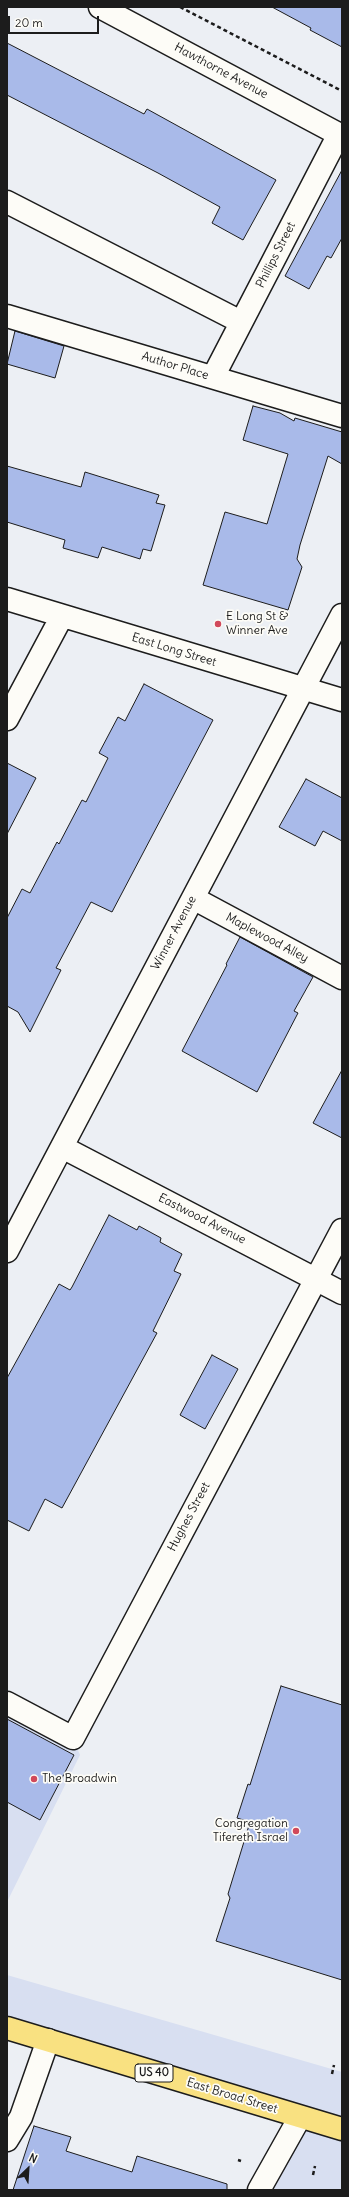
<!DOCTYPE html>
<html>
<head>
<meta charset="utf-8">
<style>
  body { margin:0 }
  #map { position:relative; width:349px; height:2197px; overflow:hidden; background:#eceff4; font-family:Delius,sans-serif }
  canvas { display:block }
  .frame { position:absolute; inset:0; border:8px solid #1c1c1c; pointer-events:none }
  .north { position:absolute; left:8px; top:2149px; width:40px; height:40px; -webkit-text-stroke:3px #fdfcf7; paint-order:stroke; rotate:25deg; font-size:11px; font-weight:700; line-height:16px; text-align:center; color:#1c1c1c }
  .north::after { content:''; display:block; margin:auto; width:14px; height:18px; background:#1c1c1c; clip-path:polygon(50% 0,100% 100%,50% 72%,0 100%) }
  .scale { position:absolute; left:8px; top:16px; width:91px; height:18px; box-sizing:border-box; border:2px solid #1c1c1c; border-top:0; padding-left:5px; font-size:12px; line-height:14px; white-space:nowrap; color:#1c1c1c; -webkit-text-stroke:3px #fdfcf7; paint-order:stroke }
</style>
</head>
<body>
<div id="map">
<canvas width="349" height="2197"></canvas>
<div class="frame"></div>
<div class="north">N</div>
<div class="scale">20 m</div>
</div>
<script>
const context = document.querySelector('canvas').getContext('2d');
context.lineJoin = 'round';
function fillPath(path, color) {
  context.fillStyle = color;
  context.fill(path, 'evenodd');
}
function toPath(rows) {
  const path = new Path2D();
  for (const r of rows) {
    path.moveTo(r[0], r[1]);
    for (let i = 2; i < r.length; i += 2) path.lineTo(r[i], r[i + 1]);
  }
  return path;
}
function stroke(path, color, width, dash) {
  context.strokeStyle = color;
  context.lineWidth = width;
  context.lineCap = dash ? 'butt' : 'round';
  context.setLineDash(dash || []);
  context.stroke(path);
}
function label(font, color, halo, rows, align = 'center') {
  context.font = font + ' Delius,sans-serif';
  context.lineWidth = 3.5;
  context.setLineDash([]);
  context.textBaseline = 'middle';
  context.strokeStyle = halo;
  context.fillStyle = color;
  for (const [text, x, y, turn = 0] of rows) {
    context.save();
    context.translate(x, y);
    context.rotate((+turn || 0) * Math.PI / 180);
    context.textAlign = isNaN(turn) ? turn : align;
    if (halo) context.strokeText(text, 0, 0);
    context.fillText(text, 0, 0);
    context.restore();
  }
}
fillPath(toPath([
  [7,1704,73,1738,80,1755,7,1902],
  [7,1975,342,2072,342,2190,258,2190,298,2114,7,2026]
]), '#d8dff1');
const building = toPath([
  [272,7,342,7,342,47,310,30,311,28,272,7],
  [7,43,144,114,147,109,276,180,243,240,212,223,220,207,158,173,7,95,7,43],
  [342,170,342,238,331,258,327,256,309,289,285,276,342,170],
  [15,331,64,346,55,378,7,364,15,331],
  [253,406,280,413,294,421,295,418,342,432,342,464,328,456,300,545,297,559,302,567,288,610,203,585,225,512,267,524,288,454,243,440,253,406],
  [7,466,81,487,85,472,159,495,156,503,165,505,151,551,143,549,140,559,102,547,98,558,63,548,65,540,7,522,7,466],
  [144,684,213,720,112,912,91,902,56,968,61,970,30,1032,18,1012,7,1006,7,918,22,889,30,893,57,842,59,844,82,800,86,802,108,758,99,753,118,717,125,721,144,684],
  [7,763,36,778,7,834,7,763],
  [306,779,342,798,342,841,323,831,315,846,279,827,306,779],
  [240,937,313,977,294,1011,298,1013,257,1092,182,1051,227,965,226,964,240,937],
  [342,1070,342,1138,313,1123,342,1070],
  [109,1215,137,1230,139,1226,161,1238,160,1242,182,1254,174,1271,181,1274,153,1331,157,1333,62,1508,45,1499,29,1531,7,1520,7,1378,59,1284,70,1290,72,1287,109,1215],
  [212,1355,238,1369,205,1429,180,1415,212,1355],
  [281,1686,342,1705,342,1980,216,1941,230,1898,228,1894,250,1822,237,1818,248,1784,250,1785,281,1686],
  [7,1719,74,1755,40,1820,7,1802,7,1719],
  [34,2126,71,2137,66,2151,132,2172,137,2156,227,2184,227,2190,13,2190,34,2126]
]);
fillPath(building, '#a9bae9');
stroke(building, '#1c1c1c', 1);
const minor = toPath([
  [100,7,342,136],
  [7,202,241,322],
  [7,316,342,416],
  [213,377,339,134],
  [7,599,342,700],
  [7,719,62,616],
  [193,898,342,978],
  [62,1147,342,1293],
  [7,1251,342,615],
  [7,1703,73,1738,342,1230],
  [7,2140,21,2117,48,2040],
  [259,2190,300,2117]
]);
const major = toPath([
  [7,2028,342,2129]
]);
stroke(minor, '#1c1c1c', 25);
stroke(major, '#1c1c1c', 25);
stroke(toPath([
  [180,7,342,91],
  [332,2074,334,2065],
  [238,2160,241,2161],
  [313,2175,315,2166]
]), '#1c1c1c', 2.5, [4, 3]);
stroke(minor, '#fdfcf7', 22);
stroke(major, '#f9e181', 22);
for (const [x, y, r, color] of [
  [218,624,4,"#d1495b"],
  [34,1779,4,"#d1495b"],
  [296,1831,4,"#d1495b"]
]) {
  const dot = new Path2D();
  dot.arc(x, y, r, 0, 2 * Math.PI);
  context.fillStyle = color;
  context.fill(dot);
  stroke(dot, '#fdfcf7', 1.5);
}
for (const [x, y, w] of [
  [154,2073,38]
]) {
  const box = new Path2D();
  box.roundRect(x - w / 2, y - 9, w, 18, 3);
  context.fillStyle = '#fdfcf7';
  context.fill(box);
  stroke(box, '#1c1c1c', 1);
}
label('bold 11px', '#1c1c1c', null, [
  ["US 40",154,2073]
]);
label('12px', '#1c1c1c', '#fdfcf7', [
  ["Hawthorne Avenue",221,71,28],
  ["Phillips Street",276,255,-63],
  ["Author Place",175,366,17],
  ["East Long Street",174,650,17],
  ["Winner Avenue",174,933,-62],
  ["Maplewood Alley",267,938,28],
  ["Eastwood Avenue",202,1219,27],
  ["Hughes Street",189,1517,-62],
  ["East Broad Street",232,2096,17]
]);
label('12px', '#1c1c1c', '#fdfcf7', [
  ["E Long St &",226,617],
  ["Winner Ave",226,631],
  ["The Broadwin",42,1779],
  ["Congregation",288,1824,"right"],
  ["Tifereth Israel",288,1838,"right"]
], 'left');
</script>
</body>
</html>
